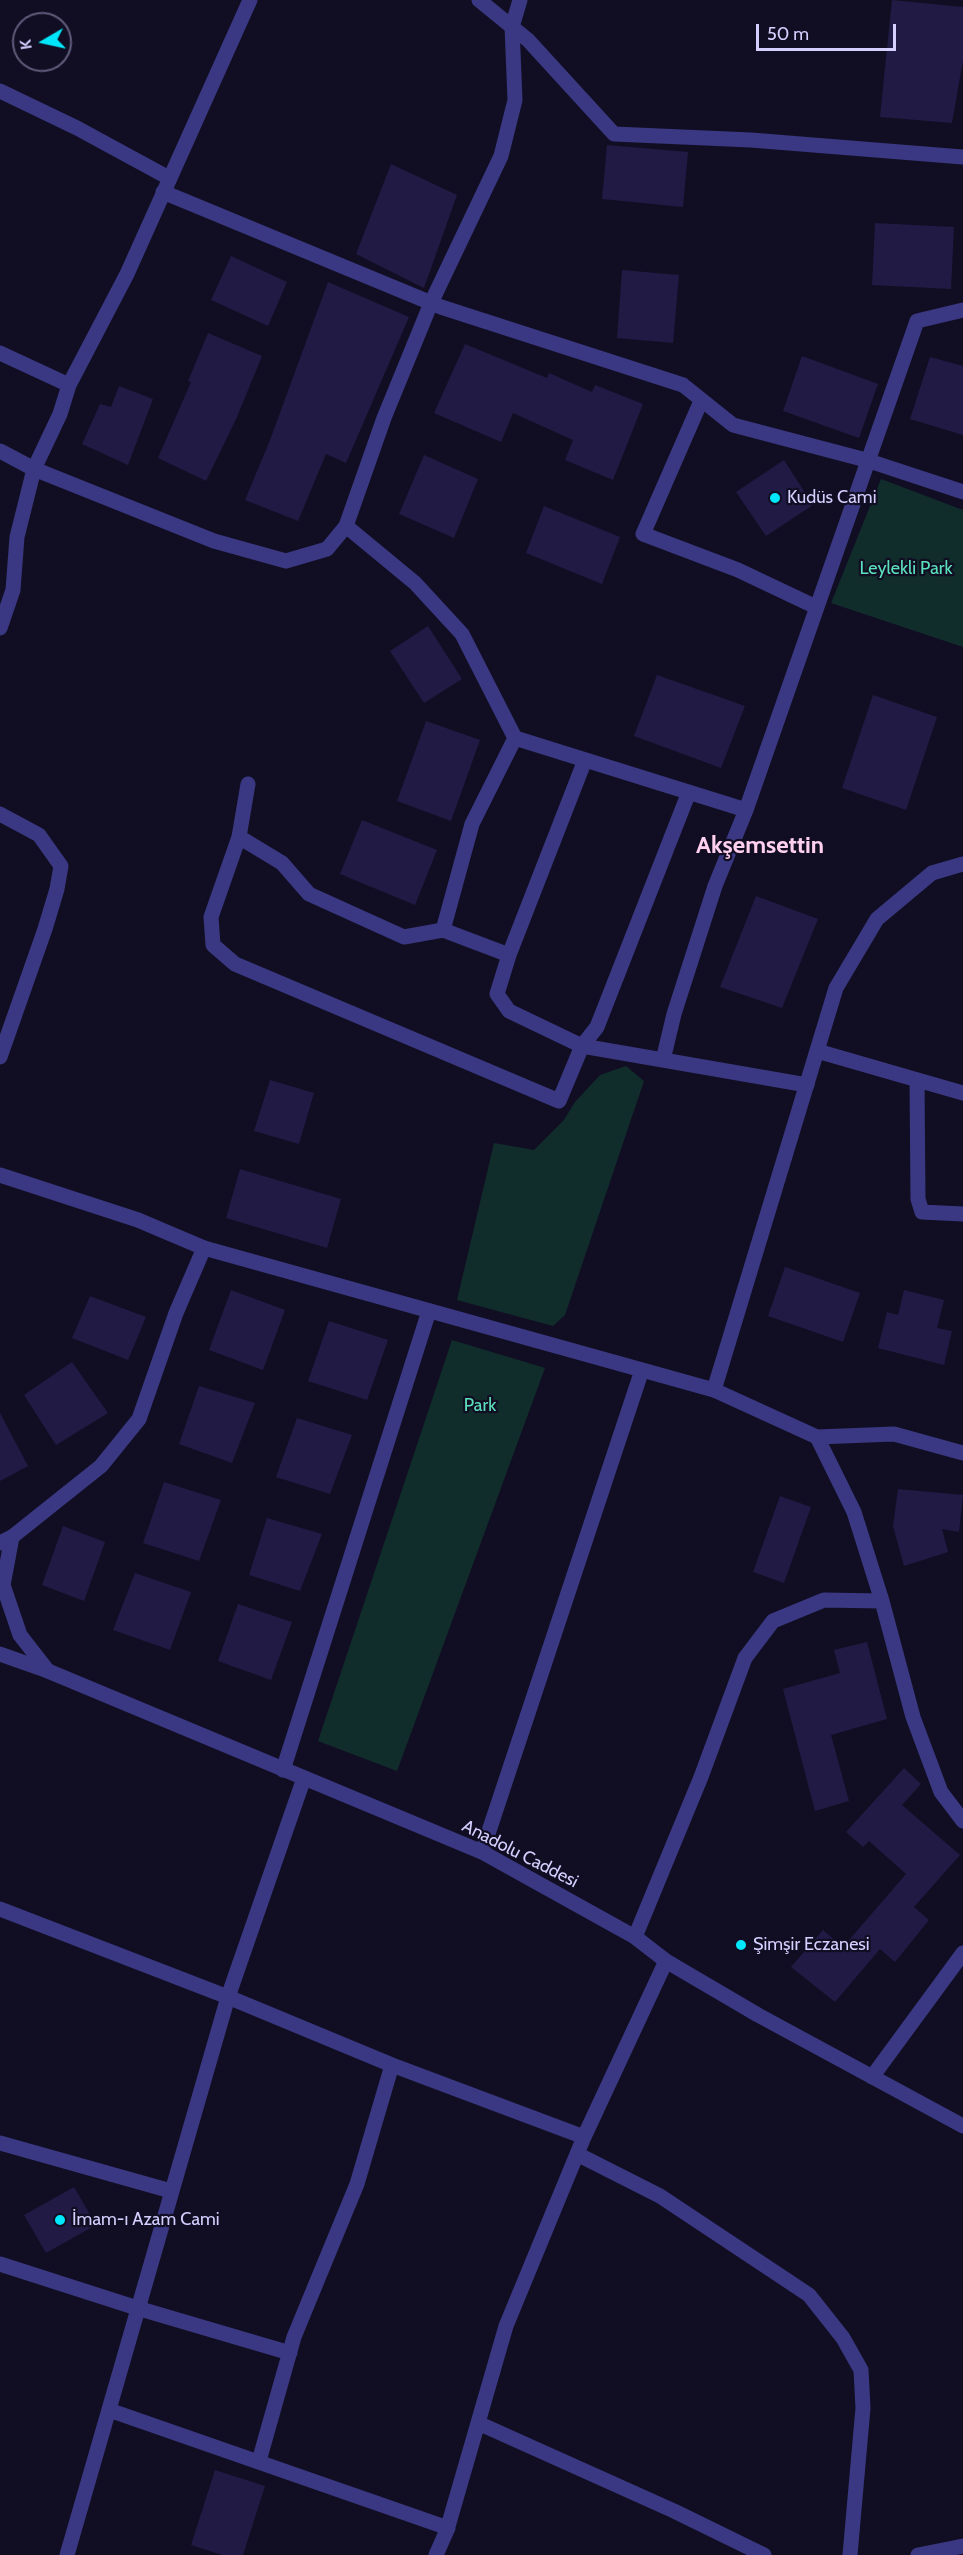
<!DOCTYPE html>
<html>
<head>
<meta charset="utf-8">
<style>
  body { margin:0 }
  #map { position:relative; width:963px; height:2555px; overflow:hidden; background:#110e23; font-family:Cabin,sans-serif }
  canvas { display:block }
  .north { position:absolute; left:12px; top:12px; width:60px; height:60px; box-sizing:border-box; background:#110e23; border:2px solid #5f5b7b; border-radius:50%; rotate:261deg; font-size:16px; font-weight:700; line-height:24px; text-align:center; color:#d4cfff }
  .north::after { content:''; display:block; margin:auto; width:21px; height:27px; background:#00e6fa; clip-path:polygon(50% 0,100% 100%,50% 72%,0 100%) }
  .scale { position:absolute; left:756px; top:24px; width:140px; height:27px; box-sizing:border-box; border:3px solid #d4cfff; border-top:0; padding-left:8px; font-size:18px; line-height:21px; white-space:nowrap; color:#d4cfff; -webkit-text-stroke:4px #110e23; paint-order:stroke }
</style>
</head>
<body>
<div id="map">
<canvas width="963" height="2555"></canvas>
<div class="north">K</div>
<div class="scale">50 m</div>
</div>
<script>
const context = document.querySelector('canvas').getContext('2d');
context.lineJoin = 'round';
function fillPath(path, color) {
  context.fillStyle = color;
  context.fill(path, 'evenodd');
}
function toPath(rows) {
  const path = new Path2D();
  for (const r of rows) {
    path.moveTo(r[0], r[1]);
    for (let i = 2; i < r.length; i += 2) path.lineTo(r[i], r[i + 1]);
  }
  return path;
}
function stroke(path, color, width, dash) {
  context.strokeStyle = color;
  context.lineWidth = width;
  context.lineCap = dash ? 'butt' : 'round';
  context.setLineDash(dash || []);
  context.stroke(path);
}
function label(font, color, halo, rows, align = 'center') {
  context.font = font + ' Cabin,sans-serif';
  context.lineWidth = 4.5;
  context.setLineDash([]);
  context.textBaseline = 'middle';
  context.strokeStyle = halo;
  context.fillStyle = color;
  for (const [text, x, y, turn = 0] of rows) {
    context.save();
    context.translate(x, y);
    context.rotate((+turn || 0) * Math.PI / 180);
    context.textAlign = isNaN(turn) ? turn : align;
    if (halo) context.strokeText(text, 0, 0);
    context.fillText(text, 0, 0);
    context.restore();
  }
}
fillPath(toPath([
  [881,479,963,510,963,647,831,603],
  [626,1066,644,1081,565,1315,553,1326,457,1300,494,1143,534,1150,564,1120,575,1102,600,1075],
  [452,1340,545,1368,397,1771,318,1741]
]), '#112d2b');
fillPath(toPath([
  [892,0,963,7,963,60,952,123,880,117],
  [607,145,688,152,683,207,602,199],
  [391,164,457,195,424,288,356,254],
  [875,223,954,227,951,289,872,285],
  [231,256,287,282,268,326,211,300],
  [622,270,679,275,673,343,617,338],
  [328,282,409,317,346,463,326,454,298,521,245,500,270,440],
  [208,333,262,356,237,417,206,481,158,458,191,382,188,381],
  [465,344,547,378,549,373,592,392,595,385,643,404,613,480,565,460,573,440,513,413,501,442,434,413],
  [802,356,878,384,859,438,783,411],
  [930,357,963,366,963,435,910,419],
  [119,386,153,399,128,465,82,444,100,404,111,407],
  [424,455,478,479,454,538,399,514],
  [784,460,813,505,766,536,736,492],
  [544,506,620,537,602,584,526,553],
  [428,626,462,679,424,703,390,651],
  [657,675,745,706,721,768,634,736],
  [873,695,937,717,906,810,842,788],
  [426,721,480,740,451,821,397,801],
  [362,820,437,850,415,905,340,874],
  [756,896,818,919,782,1008,720,987],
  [270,1080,314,1093,299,1144,254,1131],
  [240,1169,341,1199,327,1248,226,1218],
  [785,1267,860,1293,843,1342,768,1316],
  [231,1290,285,1310,263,1370,209,1350],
  [904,1290,944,1300,937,1328,952,1331,944,1365,878,1348,887,1312,898,1315],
  [90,1296,146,1317,128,1360,72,1338],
  [329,1321,388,1340,367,1400,308,1381],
  [72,1362,108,1413,56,1445,24,1395],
  [199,1386,255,1403,232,1463,179,1444],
  [0,1413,28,1466,0,1481],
  [297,1418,352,1435,330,1494,276,1477],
  [164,1482,221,1500,199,1561,143,1543],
  [898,1489,963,1495,959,1532,942,1529,948,1552,904,1566,893,1526],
  [780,1496,811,1507,784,1583,753,1572],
  [267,1518,322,1534,300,1591,249,1575],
  [63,1526,105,1542,84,1601,42,1585],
  [135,1573,191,1592,170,1650,113,1630],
  [238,1604,292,1622,271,1680,218,1661],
  [867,1642,887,1719,831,1735,849,1801,815,1811,783,1689,840,1673,834,1650],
  [904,1768,921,1784,902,1805,960,1855,914,1907,929,1920,895,1962,880,1949,835,2002,791,1967,823,1930,843,1947,906,1874,869,1841,863,1847,846,1832],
  [74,2187,96,2225,46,2253,24,2215],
  [215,2470,265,2486,243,2555,222,2555,191,2545]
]), '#211a44');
stroke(toPath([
  [479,0,528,40,614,134,751,140,963,157],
  [0,91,77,128,169,178],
  [163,192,441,307,683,385,733,425,866,460,963,492],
  [0,353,69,385],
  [701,401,643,534,738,570,816,607],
  [0,451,34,469,214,541,286,561,327,549,346,526,384,418,431,303,501,156,515,100,512,27,520,0],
  [346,526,415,583,462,634,515,738,472,824,443,930],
  [0,628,13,590,17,537,34,469,60,414,69,385,127,274,250,0],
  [515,738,746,810,715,886,674,1014,663,1060,582,1046,509,1011,497,994,509,955,585,760],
  [248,784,239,837,211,917,213,945,235,964,559,1101,582,1046,597,1027,689,792],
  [746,810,917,321,963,310],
  [0,814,39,835,61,866,57,889,45,929,0,1057],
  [239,837,282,863,309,894,404,937,443,930,509,955],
  [817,1051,963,1093],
  [663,1060,807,1085],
  [917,1080,918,1199,922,1212,963,1214],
  [0,1175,138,1220,204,1248],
  [714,1390,817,1437,894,1434,963,1453],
  [817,1437,854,1512,882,1601,913,1717,941,1792,963,1821],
  [12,1537,3,1585,20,1635,48,1671],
  [283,1770,429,1311],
  [482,1852,642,1370],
  [0,1909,228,1997,392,2065],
  [635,1937,701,1777,745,1658,773,1621,824,1600,882,1601],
  [872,2077,963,1953],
  [0,2143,171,2191],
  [577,2154,660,2196,809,2295,843,2338,861,2370,863,2408,850,2555],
  [0,2264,137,2308,290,2353],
  [109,2410,448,2528],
  [478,2423,674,2511,764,2555],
  [259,2461,294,2337,357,2184,392,2065,584,2137],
  [67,2555,228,1997,304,1778],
  [436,2555,447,2530,506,2326,584,2137,666,1961],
  [918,2555,963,2546]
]), '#3a3882', 15);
stroke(toPath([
  [0,1543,12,1537,101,1466,139,1419,176,1313,204,1248,714,1390,836,988,877,919,932,873,963,864],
  [0,1654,48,1671,482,1852,635,1937,666,1961,758,2015,963,2126]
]), '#3a3882', 15);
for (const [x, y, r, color] of [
  [775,498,6,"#00e6fa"],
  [741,1945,6,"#00e6fa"],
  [60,2220,6,"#00e6fa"]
]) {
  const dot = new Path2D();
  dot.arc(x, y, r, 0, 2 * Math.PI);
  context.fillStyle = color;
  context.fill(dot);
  stroke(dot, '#110e23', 2);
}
label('18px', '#d4cfff', '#110e23', [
  ["Kudüs Cami",787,498],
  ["Şimşir Eczanesi",753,1945],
  ["İmam-ı Azam Cami",72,2220]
], 'left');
label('18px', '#5be0bc', '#110e23', [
  ["Leylekli Park",906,569],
  ["Park",480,1406]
]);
label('18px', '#d4cfff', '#110e23', [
  ["Anadolu Caddesi",520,1854,27]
]);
label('bold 24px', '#ffd1ef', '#110e23', [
  ["Akşemsettin",760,846]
]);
</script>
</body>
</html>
